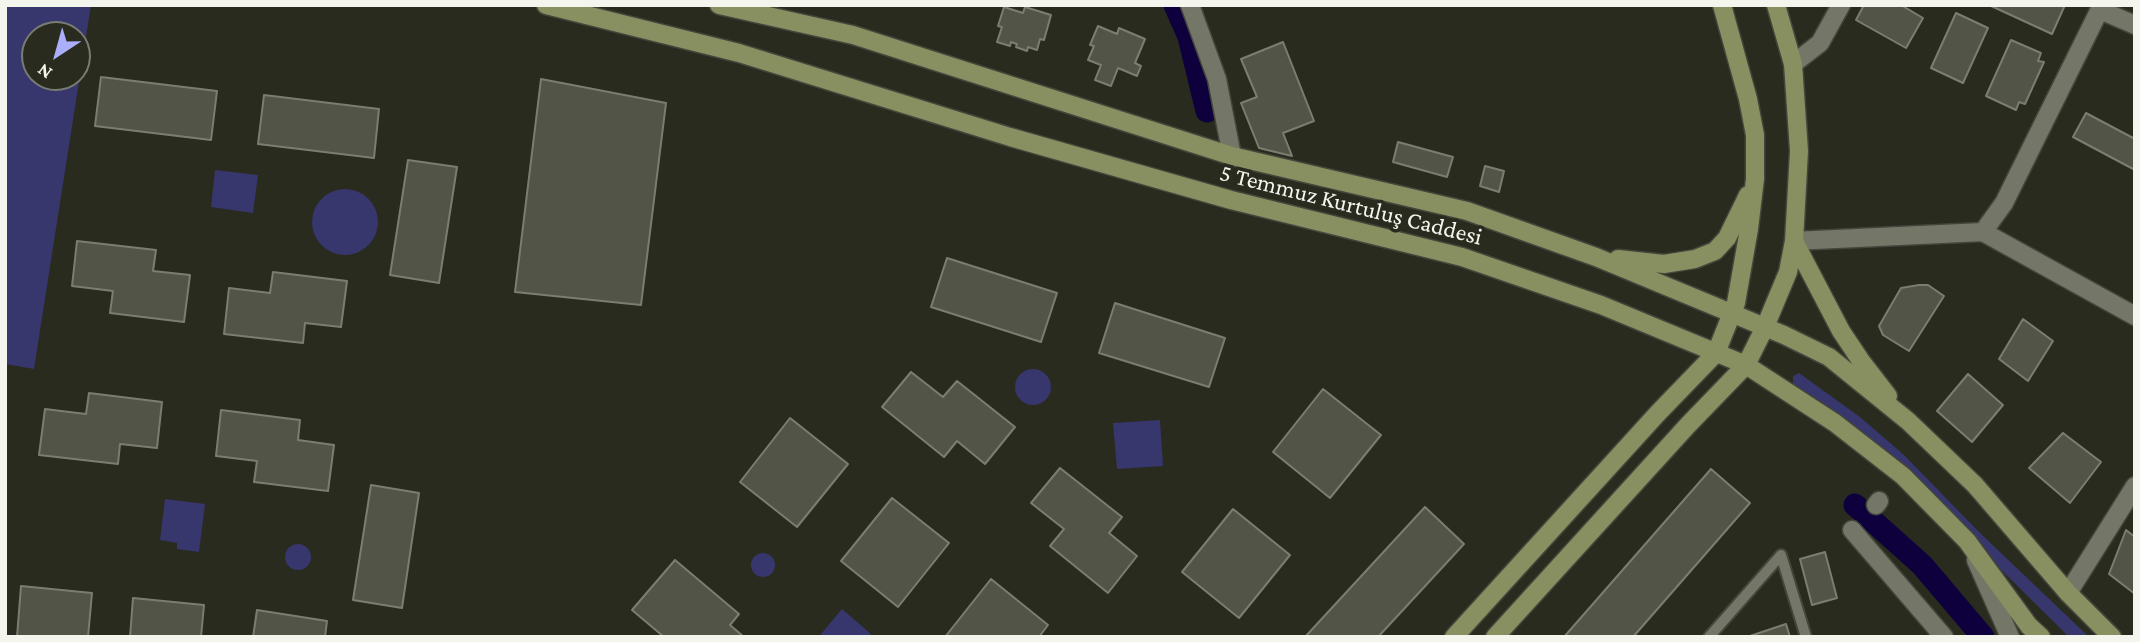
<!DOCTYPE html>
<html>
<head>
<meta charset="utf-8">
<style>
  body { margin:0 }
  #map { position:relative; width:2140px; height:642px; overflow:hidden; background:#292b1f; font-family:"Crimson Pro",serif }
  canvas { display:block }
  .frame { position:absolute; inset:0; border:7px solid #f4f6ee; pointer-events:none }
  .north { position:absolute; left:21px; top:21px; width:70px; height:70px; box-sizing:border-box; background:#292b1f; border:2px solid #7a7c72; border-radius:50%; rotate:216deg; font-size:19px; font-weight:700; line-height:28px; text-align:center; color:#f4f6ee }
  .north::after { content:''; display:block; margin:auto; width:24px; height:32px; background:#abaffb; clip-path:polygon(50% 0,100% 100%,50% 72%,0 100%) }
</style>
</head>
<body>
<div id="map">
<canvas width="2140" height="642"></canvas>
<div class="frame"></div>
<div class="north">N</div>
</div>
<script>
const context = document.querySelector('canvas').getContext('2d');
context.lineJoin = 'round';
function fillPath(path, color) {
  context.fillStyle = color;
  context.fill(path, 'evenodd');
}
function toPath(rows) {
  const path = new Path2D();
  for (const r of rows) {
    if (r.length === 3) {
      path.moveTo(r[0] + r[2], r[1]);
      path.arc(r[0], r[1], r[2], 0, 2 * Math.PI);
      continue;
    }
    path.moveTo(r[0], r[1]);
    for (let i = 2; i < r.length; i += 2) path.lineTo(r[i], r[i + 1]);
  }
  return path;
}
function stroke(path, color, width, dash) {
  context.strokeStyle = color;
  context.lineWidth = width;
  context.lineCap = dash ? 'butt' : 'round';
  context.setLineDash(dash || []);
  context.stroke(path);
}
function label(font, color, halo, rows, align = 'center') {
  context.font = font + ' "Crimson Pro",serif';
  context.lineWidth = 7;
  context.setLineDash([]);
  context.textBaseline = 'middle';
  context.strokeStyle = halo;
  context.fillStyle = color;
  for (const [text, x, y, turn = 0] of rows) {
    context.save();
    context.translate(x, y);
    context.rotate((+turn || 0) * Math.PI / 180);
    context.textAlign = isNaN(turn) ? turn : align;
    if (halo) context.strokeText(text, 0, 0);
    context.fillText(text, 0, 0);
    context.restore();
  }
}
fillPath(toPath([
  [5,5,91,5,34,369,5,364],
  [77,35,77,77,35,77,35,35],
  [215,170,258,175,253,213,211,207],
  [345,222,33],
  [1033,387,18],
  [1799,373,1860,417,1904,455,1978,531,2089,637,2069,637,1971,540,1806,405,1793,384,1793,376],
  [1160,420,1163,466,1117,469,1113,423],
  [165,499,205,504,199,552,177,549,177,543,160,540],
  [298,557,13],
  [763,565,12],
  [842,609,871,634,869,637,824,637,821,634]
]), '#37366d');
stroke(toPath([
  [1175,5,1189,37,1207,111],
  [1855,505,1922,565,1983,637]
]), '#0e003d', 23);
const building = toPath([
  [1864,5,1901,5,1923,18,1906,48,1856,20,1864,5],
  [1989,5,2065,5,2052,34,1989,5],
  [1004,7,1023,13,1025,7,1051,15,1044,40,1040,39,1037,50,1028,47,1027,51,1016,47,1017,44,1011,42,1010,46,997,42,1002,27,998,26,1004,7],
  [1956,13,1988,28,1963,83,1931,68,1956,13],
  [1098,26,1117,34,1119,28,1145,39,1135,63,1141,66,1137,76,1118,68,1111,86,1095,80,1101,65,1088,60,1094,46,1090,45,1098,26],
  [2011,40,2041,53,2038,61,2044,62,2025,104,2019,102,2016,110,1986,96,2011,40],
  [1283,42,1314,121,1283,133,1292,156,1259,148,1241,103,1257,97,1241,59,1283,42],
  [101,77,217,91,211,140,95,126,101,77],
  [541,79,666,103,641,305,515,292,541,79],
  [264,95,379,109,374,158,258,144,264,95],
  [2086,113,2135,139,2135,170,2073,137,2086,113],
  [1398,142,1453,157,1447,177,1393,162,1398,142],
  [408,160,457,167,439,283,390,275,408,160],
  [1485,166,1504,171,1499,192,1480,186,1485,166],
  [77,241,156,250,153,271,190,275,184,322,110,313,113,291,72,286,77,241],
  [947,258,1057,293,1041,342,931,307,947,258],
  [273,272,347,281,341,327,305,323,303,343,224,334,229,288,270,293,273,272],
  [1919,285,1928,285,1944,296,1909,351,1883,335,1879,326,1901,288,1919,285],
  [1115,303,1225,338,1209,387,1099,353,1115,303],
  [2023,319,2053,341,2028,381,1999,359,2023,319],
  [911,372,943,397,957,381,1015,427,985,464,957,441,944,457,882,407,911,372],
  [1968,374,2003,405,1972,442,1937,411,1968,374],
  [1323,389,1381,435,1330,498,1273,452,1323,389],
  [89,393,162,402,157,448,120,444,118,464,39,455,45,409,86,414,89,393],
  [221,410,300,420,298,440,334,445,328,491,254,482,257,461,216,456,221,410],
  [790,418,848,464,797,527,740,482,790,418],
  [2063,433,2101,462,2070,503,2029,468,2063,433],
  [1060,468,1122,517,1109,533,1137,556,1108,593,1050,546,1064,529,1031,503,1060,468],
  [1711,469,1750,503,1633,637,1564,637,1711,469],
  [371,485,419,493,402,608,353,600,371,485],
  [892,498,949,543,898,607,841,561,892,498],
  [1425,507,1464,544,1378,637,1305,637,1425,507],
  [1233,509,1290,555,1239,618,1182,572,1233,509],
  [2126,530,2135,537,2135,594,2109,574,2126,530],
  [1825,552,1837,598,1812,605,1800,559,1825,552],
  [675,560,739,614,730,625,744,637,664,637,632,610,675,560],
  [991,579,1048,625,1039,637,945,637,991,579],
  [21,586,92,593,88,637,17,637,21,586],
  [133,598,204,605,201,637,130,637,133,598],
  [257,610,327,621,325,637,253,637,257,610],
  [1786,624,1790,637,1747,637,1786,624]
]);
fillPath(building, '#515446');
stroke(building, '#7b7e6f', 2);
const lane = toPath([
  [1781,555,1806,637],
  [1709,637,1781,555]
]);
const street = toPath([
  [1190,5,1217,79,1232,156],
  [2100,10,2135,25],
  [1793,64,1820,43,1841,5],
  [1983,232,2004,203,2102,5],
  [1794,241,1983,232,2135,316],
  [1876,505,1879,501],
  [1852,530,1944,637],
  [1976,560,2010,637],
  [2068,593,2135,486]
]);
const secondary = toPath([
  [546,5,739,53,1010,137,1231,200,1462,257,1601,305,1746,365,1835,423,1903,476,1967,541,2029,626,2041,637],
  [719,5,853,35,1232,156,1467,211,1596,257,1784,335,1829,357,1908,421,1975,485,2068,593,2112,637],
  [1794,241,1841,331,1861,361,1888,396],
  [1618,259,1664,264,1695,259,1715,251,1727,238,1748,195],
  [1454,637,1658,413,1716,353,1736,303,1749,229,1755,179,1755,135,1748,99,1722,5],
  [1495,637,1688,425,1746,365,1765,327,1788,272,1794,241,1799,151,1793,64,1776,5]
]);
stroke(lane, '#44463b', 14);
stroke(street, '#44463b', 21);
stroke(secondary, '#44463b', 21);
stroke(lane, '#747768', 10);
stroke(street, '#747768', 18);
stroke(secondary, '#888f60', 18);
label('24px', '#f4f6ee', '#292b1f', [
  ["5 Temmuz Kurtuluş Caddesi",1351,205,14]
]);
</script>
</body>
</html>
